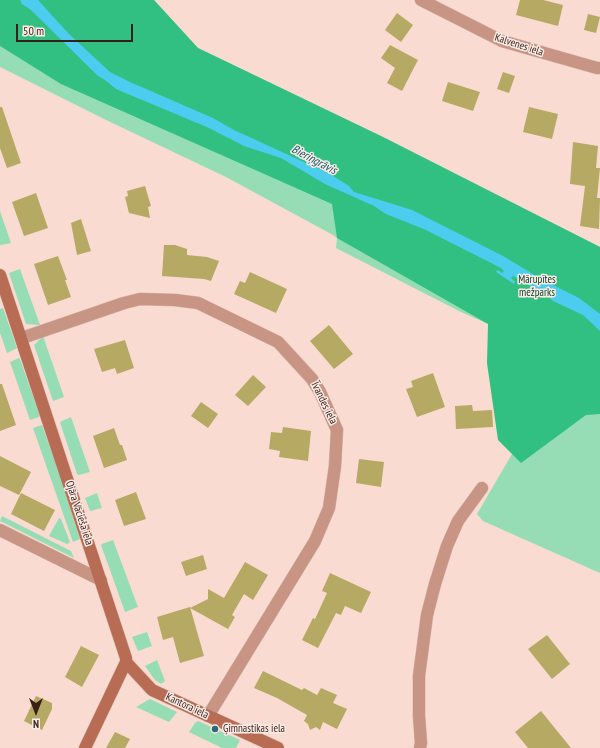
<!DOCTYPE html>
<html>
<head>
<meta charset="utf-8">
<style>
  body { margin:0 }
  #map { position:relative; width:600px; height:748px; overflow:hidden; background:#f9dbd1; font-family:"PT Sans Narrow",sans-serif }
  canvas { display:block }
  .north { position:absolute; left:16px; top:692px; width:40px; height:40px; -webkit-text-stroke:3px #fbece7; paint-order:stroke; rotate:180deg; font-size:11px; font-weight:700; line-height:16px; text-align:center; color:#3a1f16 }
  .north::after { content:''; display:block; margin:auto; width:14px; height:18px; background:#3a1f16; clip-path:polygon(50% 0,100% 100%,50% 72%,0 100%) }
  .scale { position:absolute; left:16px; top:24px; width:117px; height:18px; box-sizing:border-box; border:2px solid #3a1f16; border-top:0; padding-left:5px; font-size:12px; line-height:14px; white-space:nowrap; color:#3a1f16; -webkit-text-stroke:3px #fbece7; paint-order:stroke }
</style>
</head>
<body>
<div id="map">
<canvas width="600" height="748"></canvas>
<div class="north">N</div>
<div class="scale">50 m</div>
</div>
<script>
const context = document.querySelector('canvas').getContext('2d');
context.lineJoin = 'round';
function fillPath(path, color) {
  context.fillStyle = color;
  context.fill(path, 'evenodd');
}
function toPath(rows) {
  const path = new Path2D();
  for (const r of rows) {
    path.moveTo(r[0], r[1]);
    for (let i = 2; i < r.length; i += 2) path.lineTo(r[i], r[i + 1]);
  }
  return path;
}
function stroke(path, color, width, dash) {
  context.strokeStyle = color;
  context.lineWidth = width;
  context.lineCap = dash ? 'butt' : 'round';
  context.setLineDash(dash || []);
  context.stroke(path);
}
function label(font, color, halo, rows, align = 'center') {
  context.font = font + ' "PT Sans Narrow",sans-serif';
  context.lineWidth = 3;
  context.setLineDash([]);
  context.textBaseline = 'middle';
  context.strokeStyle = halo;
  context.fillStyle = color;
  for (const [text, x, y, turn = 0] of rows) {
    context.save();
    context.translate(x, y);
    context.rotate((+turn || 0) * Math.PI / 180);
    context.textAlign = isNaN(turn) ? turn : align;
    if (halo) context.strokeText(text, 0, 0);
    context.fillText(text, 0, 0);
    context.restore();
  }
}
fillPath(toPath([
  [0,0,154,0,198,48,383,137,600,247,600,573,483,521,477,514,512,454,503,425,488,324,459,311,336,248,337,238,333,235,226,177,104,119,0,67],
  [0,211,11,243,1,245,0,245],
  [20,269,40,325,26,324,9,273],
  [3,308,17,348,7,353,0,333,0,309],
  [43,336,64,397,53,401,34,345],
  [19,358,20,359,40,416,39,417,30,420,10,362],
  [71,417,90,472,79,475,77,474,60,422],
  [42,425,82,538,73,542,33,428],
  [97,493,102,508,90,511,85,498],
  [2,516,69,550,71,551,74,558,0,521],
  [59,518,61,519,70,542,67,544,49,536],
  [113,540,138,607,125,612,101,545,102,544],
  [147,632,152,646,138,651,132,637],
  [157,660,165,681,161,684,155,680,145,666],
  [150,699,177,712,169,722,136,707],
  [198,721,240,740,236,748,222,748,189,732,195,723]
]), '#96dcb5');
fillPath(toPath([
  [0,0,154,0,198,48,383,137,600,247,600,414,586,415,521,463,498,440,487,363,488,324,337,238,332,204,61,84,0,46]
]), '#32c082');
fillPath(toPath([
  [20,0,38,0,69,34,110,72,130,82,213,118,234,130,330,174,349,186,354,192,412,210,503,256,543,280,579,298,600,314,600,331,583,315,553,301,547,295,513,276,511,278,515,282,514,284,496,272,498,270,502,273,504,271,501,268,426,230,386,214,374,206,325,184,281,158,244,146,209,128,116,89,105,80,98,76,31,10,22,4]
]), '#4cccee');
fillPath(toPath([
  [520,0,543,0,563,5,558,26,516,15],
  [397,13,413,25,401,42,385,30],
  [588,14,600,17,596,33,584,30],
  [390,45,418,60,402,91,387,83,395,68,381,58],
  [503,72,515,76,509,93,497,89],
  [448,82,480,92,473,111,442,101],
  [0,107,2,107,21,163,7,168,0,148],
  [529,107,558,114,552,139,523,132],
  [573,142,598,146,596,168,600,168,597,198,600,198,599,229,580,226,585,186,570,184],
  [145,186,151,206,148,207,150,218,129,213,125,197,128,196,127,191],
  [36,193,48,228,24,236,12,202],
  [81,219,91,251,77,255,71,223],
  [164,245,175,245,187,249,187,255,207,257,219,261,211,281,204,279,162,276],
  [58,256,67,280,65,280,71,297,48,305,34,264],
  [250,272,287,289,276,313,234,294,240,281,245,283],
  [329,325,353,354,334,369,310,341],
  [125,340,134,368,117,374,115,368,102,372,94,349],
  [433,373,445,407,417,417,406,389,413,387,411,381],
  [253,375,266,387,248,406,235,395],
  [0,384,2,384,16,425,0,431],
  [201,402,218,414,208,428,191,416],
  [472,405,473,411,492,410,493,427,456,429,455,406],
  [283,427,311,431,308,461,279,457,280,451,269,449,271,432,282,433],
  [114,428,120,445,122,445,127,460,104,468,93,436],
  [0,456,31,472,19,495,0,486],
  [359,459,384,462,381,487,356,483],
  [136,492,146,519,124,526,115,500],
  [21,493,55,510,44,531,11,514],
  [203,555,207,569,186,576,181,562],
  [245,562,268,575,253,600,244,594,232,615,235,617,228,629,190,608,208,599,208,589,224,598],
  [330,573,371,592,361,613,345,606,341,615,336,613,318,648,302,640,313,618,315,619,327,593,322,591],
  [190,607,204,656,180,663,173,637,163,640,157,617],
  [547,635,570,664,552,679,528,649],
  [81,646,99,655,82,687,65,677],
  [263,671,302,690,304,688,317,695,321,688,337,695,333,703,347,709,337,729,323,722,320,730,316,727,310,730,308,724,304,721,307,715,277,698,254,688],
  [36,696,52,703,52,709,42,730,24,721],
  [541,711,571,748,528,748,515,732],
  [115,732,130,739,125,748,106,748]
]), '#b5a964');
const street = toPath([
  [421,0,502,41,597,68,600,68],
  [22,338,124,303,140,299,175,300,198,303,278,342,312,379,320,392,337,430,335,466,329,508,315,541,208,716],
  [0,530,101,580],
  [420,748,421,743,419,716,419,676,427,615,435,584,447,546,458,521,482,488]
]);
const secondary = toPath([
  [0,275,126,658,126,662,85,748],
  [126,662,152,690,278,748]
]);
stroke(street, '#d7b9af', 13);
stroke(secondary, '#d7b9af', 13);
stroke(street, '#c89483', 12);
stroke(secondary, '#b76c53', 12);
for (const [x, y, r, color] of [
  [215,729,4,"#276a7c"]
]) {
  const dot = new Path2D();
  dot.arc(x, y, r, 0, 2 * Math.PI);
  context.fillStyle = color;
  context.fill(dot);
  stroke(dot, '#fbece7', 1.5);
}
label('11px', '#3a1f16', '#fbece7', [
  ["Kalvenes iela",519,45,18],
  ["Īvandes iela",324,403,64],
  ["Ojāra Vācieša iela",79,513,72],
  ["Kantora iela",187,706,25]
]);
label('11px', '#094229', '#fbece7', [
  ["Mārupītes",537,280],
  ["mežparks",537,293]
]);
label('11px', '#3a1f16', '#fbece7', [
  ["Ģimnastikas iela",223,729]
], 'left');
label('italic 12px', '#10586a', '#fbece7', [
  ["Bieriņgrāvis",314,160,28]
]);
</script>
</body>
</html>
